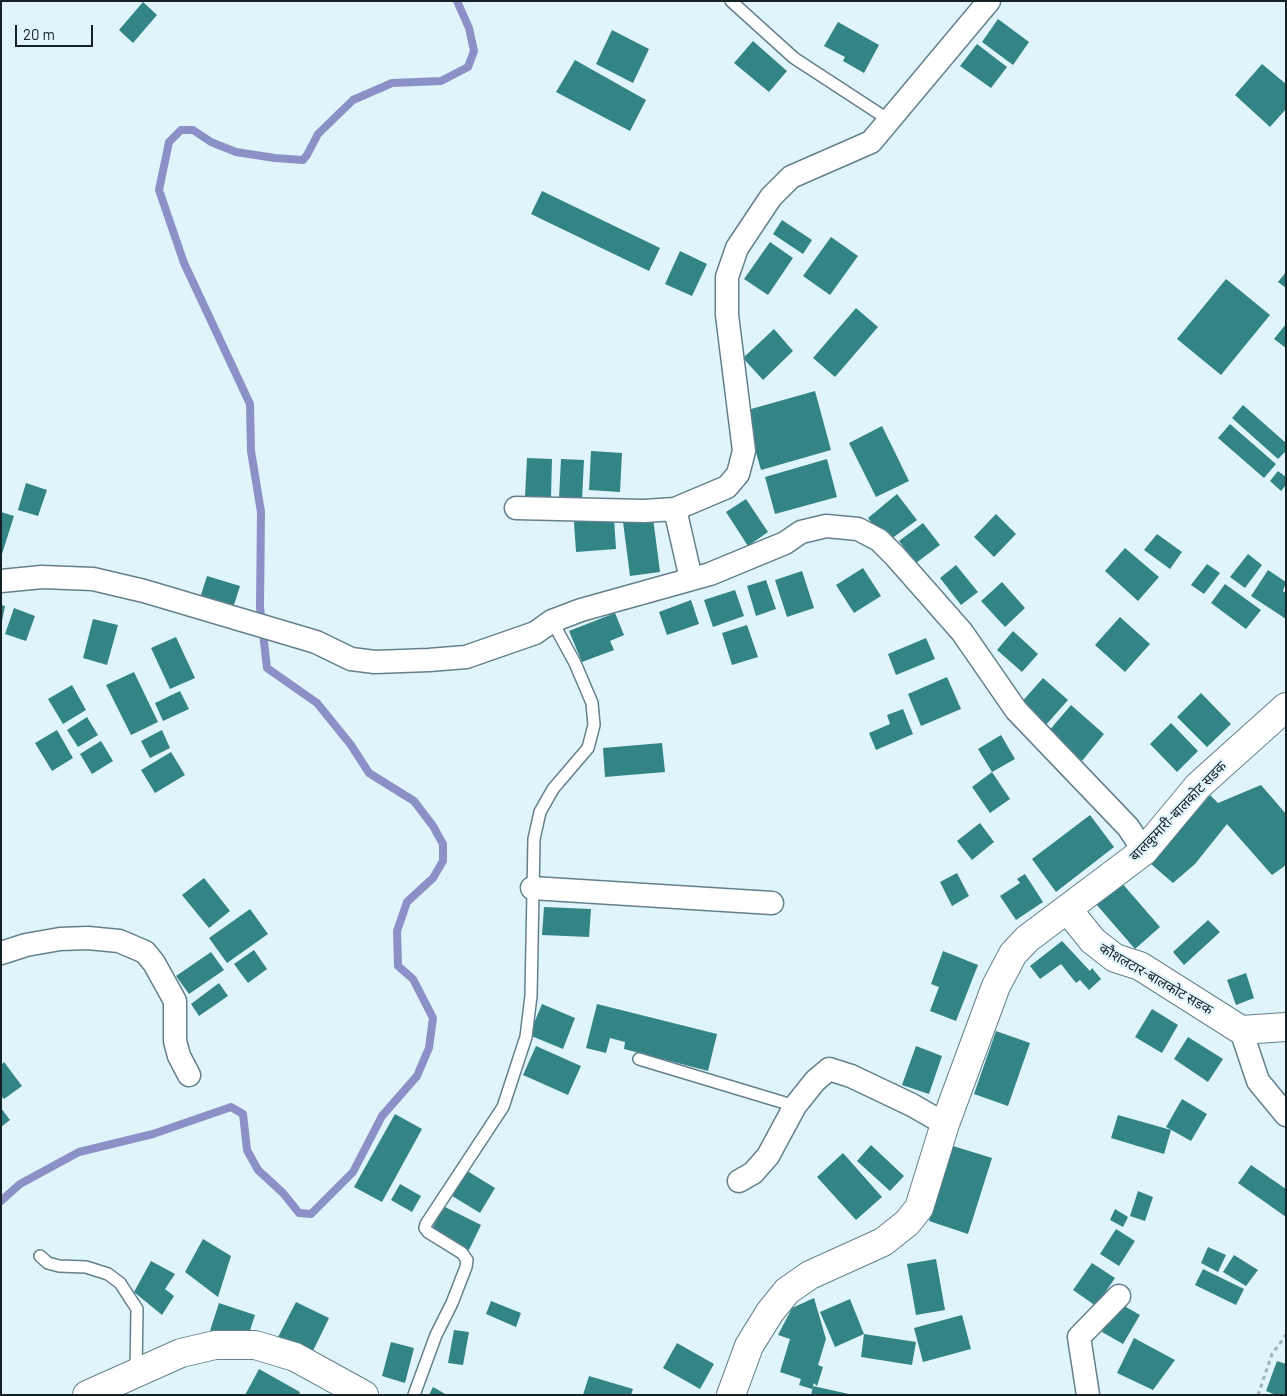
<!DOCTYPE html>
<html>
<head>
<meta charset="utf-8">
<style>
  body { margin:0 }
  #map { position:relative; width:1287px; height:1396px; overflow:hidden; background:#e0f4fb; font-family:Barlow,sans-serif }
  canvas { display:block }
  .frame { position:absolute; inset:0; border:2px solid #142125; pointer-events:none }
  .scale { position:absolute; left:15px; top:25px; width:78px; height:22px; box-sizing:border-box; border:2px solid #142125; border-top:0; padding-left:6px; font-size:15px; line-height:18px; white-space:nowrap; color:#142125; -webkit-text-stroke:4px #e0f4fb; paint-order:stroke }
</style>
</head>
<body>
<div id="map">
<canvas width="1287" height="1396"></canvas>
<div class="frame"></div>
<div class="scale">20 m</div>
</div>
<script>
const context = document.querySelector('canvas').getContext('2d');
context.lineJoin = 'round';
function toPath(rows) {
  const path = new Path2D();
  for (const r of rows) {
    path.moveTo(r[0], r[1]);
    for (let i = 2; i < r.length; i += 2) path.lineTo(r[i], r[i + 1]);
  }
  return path;
}
function stroke(path, color, width, dash) {
  context.strokeStyle = color;
  context.lineWidth = width;
  context.lineCap = dash ? 'butt' : 'round';
  context.setLineDash(dash || []);
  context.stroke(path);
}
function fillPath(path, color) {
  context.fillStyle = color;
  context.fill(path, 'evenodd');
}
function label(font, color, halo, rows, align = 'center') {
  context.font = font + ' Barlow,"Noto Sans Devanagari",sans-serif';
  context.lineWidth = 4.5;
  context.setLineDash([]);
  context.textBaseline = 'middle';
  context.strokeStyle = halo;
  context.fillStyle = color;
  for (const [text, x, y, turn = 0] of rows) {
    context.save();
    context.translate(x, y);
    context.rotate((+turn || 0) * Math.PI / 180);
    context.textAlign = isNaN(turn) ? turn : align;
    if (halo) context.strokeText(text, 0, 0);
    context.fillText(text, 0, 0);
    context.restore();
  }
}
stroke(toPath([
  [1,1201,20,1184,79,1152,153,1134,231,1107,243,1114,247,1150,258,1170,283,1193,299,1213,311,1214,353,1172,382,1116,417,1076,429,1048,433,1018,413,979,398,966,397,931,407,902,433,878,443,861,443,844,433,826,414,801,369,773,351,745,317,703,267,668,260,607,261,512,251,451,250,404,184,263,159,190,169,142,181,130,193,130,211,142,236,152,275,158,303,160,307,155,318,134,353,100,392,83,441,81,468,67,474,51,469,28,457,1]
]), '#8b91c6', 8);
fillPath(toPath([
  [143,2,157,15,133,43,119,30],
  [998,19,1029,42,1013,65,982,42],
  [838,22,879,45,864,73,843,61,845,57,824,46],
  [612,30,649,49,633,83,596,64],
  [753,41,787,71,769,92,734,63],
  [977,44,1007,67,991,88,960,66],
  [575,60,646,100,630,131,556,92],
  [1262,64,1286,84,1286,109,1270,127,1235,95],
  [542,191,660,248,649,271,531,214],
  [782,220,812,240,803,254,773,234],
  [831,237,858,256,830,295,803,276],
  [770,242,793,258,768,295,744,279],
  [680,251,707,264,692,296,665,284],
  [1286,272,1286,288,1278,282],
  [1226,279,1270,315,1221,375,1177,339],
  [856,308,878,327,835,377,813,358],
  [1286,324,1286,348,1274,339],
  [774,329,793,351,763,380,743,358],
  [815,391,831,450,761,470,744,411],
  [1243,405,1286,443,1286,451,1278,459,1232,418],
  [1230,424,1276,464,1264,478,1218,438],
  [882,426,909,481,876,497,849,443],
  [591,451,622,453,620,492,589,490],
  [527,458,552,459,551,498,525,497],
  [561,459,584,460,582,500,559,499],
  [827,459,837,497,775,514,765,477],
  [1278,471,1286,477,1286,485,1281,491,1270,481],
  [26,483,47,490,38,516,18,510],
  [897,494,917,520,887,542,868,518],
  [746,499,768,532,748,546,726,512],
  [1,512,14,516,2,554,1,554],
  [996,514,1016,534,994,557,974,537],
  [653,518,660,572,630,576,623,522],
  [614,519,616,549,576,552,574,522],
  [923,523,940,545,916,563,899,541],
  [1157,534,1182,552,1170,569,1144,550],
  [1125,548,1159,577,1138,601,1105,571],
  [1248,554,1262,565,1245,588,1230,577],
  [1207,564,1220,573,1204,594,1191,585],
  [956,565,978,592,961,605,940,578],
  [863,568,881,596,854,613,836,585],
  [1268,570,1286,582,1283,591,1286,593,1286,619,1251,596],
  [802,571,814,608,787,617,775,580],
  [207,576,240,586,233,608,200,598],
  [766,580,776,609,756,616,747,586],
  [1002,582,1025,608,1005,627,981,601],
  [1225,584,1261,610,1246,629,1211,603],
  [735,590,744,616,713,627,704,600],
  [691,600,699,624,667,635,659,612],
  [1,605,5,606,2,621,1,621],
  [14,608,35,616,26,641,5,634],
  [615,613,624,635,610,641,614,650,582,662,569,631],
  [1120,617,1150,644,1125,672,1095,645],
  [93,619,118,625,107,665,83,658],
  [747,625,758,657,732,665,722,633],
  [1013,631,1038,654,1022,672,997,650],
  [176,637,195,678,170,689,151,648],
  [926,638,935,659,896,675,888,654],
  [134,672,158,722,131,735,106,685],
  [947,677,961,709,921,726,908,694],
  [1043,678,1068,700,1045,726,1020,704],
  [72,685,86,710,63,724,48,699],
  [180,691,189,709,163,721,155,703],
  [1201,693,1231,724,1207,747,1177,717],
  [1071,705,1104,734,1082,761,1048,732],
  [903,709,913,734,876,750,869,733,890,724,887,715],
  [87,717,98,735,78,747,67,730],
  [1171,723,1198,751,1177,772,1150,744],
  [57,730,73,758,52,771,35,743],
  [162,730,170,748,150,758,141,741],
  [1001,735,1015,759,992,772,1010,799,990,813,972,787,992,772,978,749],
  [101,741,113,761,92,774,80,754],
  [662,743,665,772,605,777,603,748],
  [171,752,185,775,155,793,141,770],
  [1261,785,1286,814,1286,865,1272,875,1227,824,1195,864,1173,883,1151,864,1210,795,1218,803],
  [1090,815,1114,847,1056,892,1032,859],
  [980,823,994,842,972,860,957,841],
  [957,873,969,896,952,906,940,882],
  [1025,874,1043,902,1016,920,1000,896,1020,883,1017,879],
  [204,878,230,911,209,928,182,895],
  [1121,882,1160,927,1135,949,1096,904],
  [544,907,591,909,589,937,542,935],
  [250,909,268,934,227,963,209,938],
  [1208,920,1220,932,1184,965,1173,952],
  [1062,941,1090,971,1092,968,1101,979,1089,990,1080,980,1076,983,1061,964,1040,979,1030,966],
  [254,950,267,969,248,983,234,964],
  [943,951,978,965,956,1021,930,1011,939,987,931,984],
  [211,952,224,970,189,994,176,976],
  [1246,973,1254,998,1236,1005,1227,980],
  [219,983,228,996,199,1016,191,1004],
  [542,1004,575,1018,563,1049,529,1035],
  [597,1004,717,1034,708,1071,624,1049,625,1042,610,1038,606,1053,586,1048],
  [1152,1009,1178,1025,1162,1053,1135,1037],
  [996,1031,1030,1043,1008,1106,974,1094],
  [1188,1037,1223,1059,1208,1082,1174,1059],
  [536,1046,581,1066,568,1095,523,1075],
  [916,1046,942,1056,929,1094,902,1085],
  [4,1062,22,1086,4,1099,1,1096,1,1065],
  [1182,1099,1207,1114,1191,1141,1166,1127],
  [1,1108,10,1120,1,1127],
  [395,1114,422,1129,382,1202,354,1187],
  [1118,1115,1171,1130,1164,1154,1111,1138],
  [871,1145,904,1176,890,1191,857,1161],
  [953,1146,992,1158,968,1234,929,1221],
  [843,1153,882,1197,856,1220,817,1177],
  [1251,1165,1286,1189,1286,1217,1238,1183],
  [464,1169,495,1188,480,1213,449,1194],
  [400,1184,421,1196,412,1212,391,1200],
  [1138,1191,1153,1197,1145,1221,1130,1216],
  [443,1206,481,1225,469,1250,431,1231],
  [1115,1209,1128,1217,1123,1227,1110,1220],
  [1116,1229,1135,1241,1119,1266,1100,1254],
  [203,1239,231,1256,218,1297,185,1272],
  [1208,1247,1226,1255,1218,1272,1201,1263],
  [1234,1255,1258,1270,1246,1286,1223,1272],
  [936,1259,945,1310,916,1315,907,1264],
  [151,1261,175,1274,165,1289,174,1296,162,1315,134,1292],
  [1092,1263,1115,1278,1096,1306,1073,1290],
  [1203,1269,1244,1289,1236,1305,1195,1285],
  [814,1298,826,1339,818,1365,823,1367,817,1386,814,1383,812,1389,799,1385,801,1379,780,1372,790,1339,778,1335,792,1308],
  [850,1299,864,1334,835,1347,820,1312],
  [491,1301,521,1313,516,1327,486,1314],
  [296,1302,329,1318,311,1355,277,1339],
  [219,1303,255,1315,246,1343,210,1331],
  [1119,1303,1140,1315,1123,1344,1102,1332],
  [962,1315,971,1349,923,1362,914,1328],
  [454,1330,469,1332,463,1365,448,1363],
  [864,1334,916,1342,912,1365,861,1357],
  [1134,1338,1175,1360,1153,1390,1117,1373],
  [391,1342,414,1348,405,1383,382,1376],
  [677,1343,714,1364,700,1389,663,1368],
  [1277,1361,1286,1364,1286,1395,1276,1395,1266,1391],
  [259,1369,300,1392,299,1395,245,1395],
  [589,1376,633,1389,631,1395,583,1395],
  [813,1386,849,1394,849,1395,811,1395],
  [433,1387,447,1395,429,1395]
]), '#338585');
const service = toPath([
  [731,1,794,58,889,120],
  [639,1059,795,1106],
  [40,1256,48,1263,59,1266,86,1267,108,1274,120,1283,137,1309,136,1372],
  [414,1395,436,1335,452,1303,466,1267,467,1260,462,1253,428,1232,425,1228,426,1224,503,1107,526,1037,531,996,534,839,540,812,553,789,588,748,594,725,592,703,575,663,552,621]
]);
const minor = toPath([
  [516,508,644,511,675,509,727,487,738,474,744,451,727,315,727,277,737,248,771,197,791,177,871,142,989,1],
  [675,509,691,579],
  [1,581,42,577,93,579,144,591,316,642,351,659,375,662,429,660,466,657,535,633,552,621,581,610,710,574,785,543,801,532,826,526,858,529,879,540,895,556,962,632,1016,710,1128,827,1144,851],
  [532,888,772,903],
  [1,953,26,945,60,939,88,938,119,941,145,952,154,963,175,1001,175,1041,179,1056,189,1075],
  [1241,1030,1258,1081,1286,1115],
  [739,1181,753,1173,768,1156,795,1106,815,1081,829,1069,851,1076,912,1105,945,1124],
  [1088,1395,1079,1337,1119,1296]
]);
const secondary = toPath([
  [1068,910,1093,941,1115,958,1140,966,1241,1030,1286,1027],
  [87,1395,181,1353,215,1345,255,1345,295,1357,364,1395],
  [731,1395,749,1346,770,1312,787,1291,810,1275,883,1242,907,1223,919,1208,945,1124,996,986,1013,954,1027,939,1144,851,1198,786,1286,707]
]);
stroke(service, '#63818d', 14);
stroke(minor, '#63818d', 25);
stroke(secondary, '#63818d', 30);
stroke(toPath([
  [1258,1395,1272,1354,1286,1335]
]), '#9fb1b7', 3, [4, 4]);
stroke(service, '#fff', 11);
stroke(minor, '#fff', 22);
stroke(secondary, '#fff', 28);
label('14px', '#142125', '#e0f4fb', [
  ["बालकुमारी-बालकोट सडक",1178,811,-46],
  ["कौशलटार-बालकोट सडक",1156,979,30]
]);
</script>
</body>
</html>
